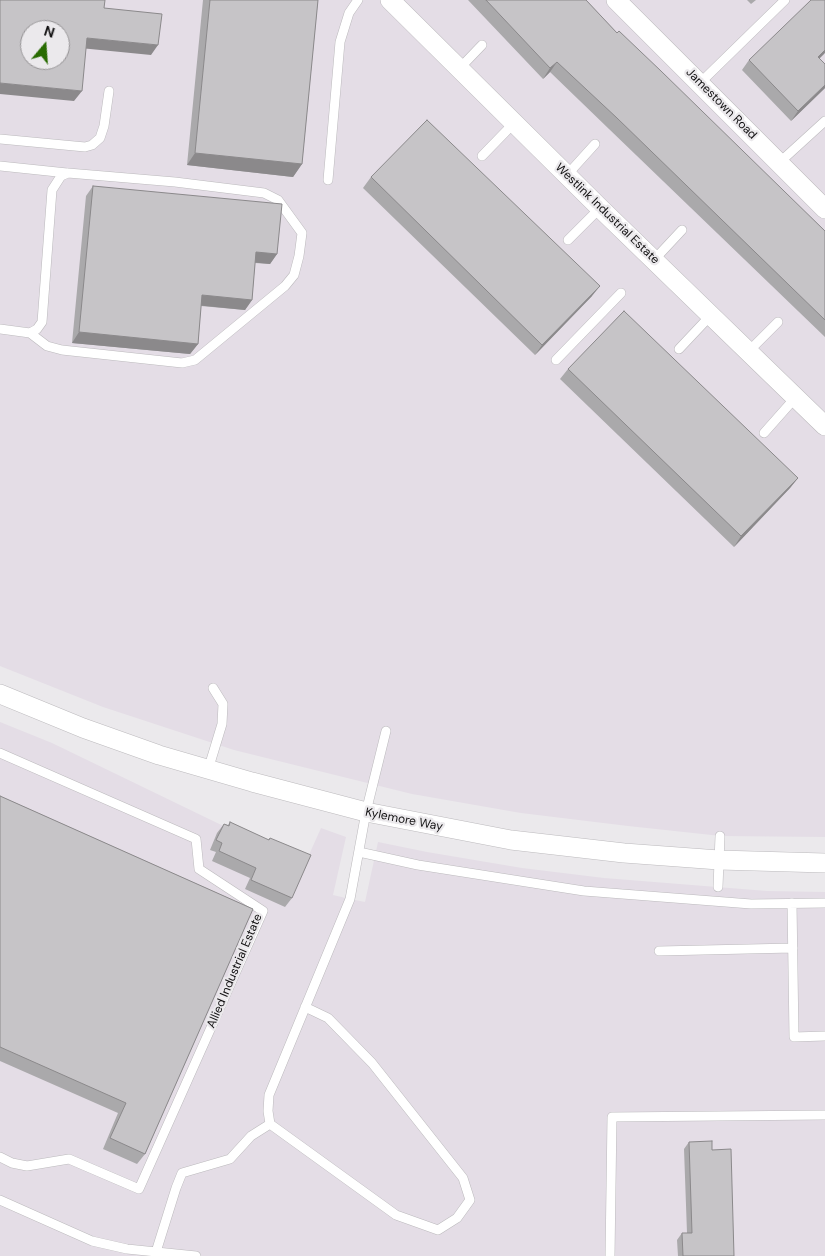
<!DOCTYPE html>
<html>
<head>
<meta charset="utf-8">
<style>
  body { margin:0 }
  #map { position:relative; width:825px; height:1256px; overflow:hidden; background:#ebe9ec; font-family:"DM Sans",sans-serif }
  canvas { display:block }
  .north { position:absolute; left:20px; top:20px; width:50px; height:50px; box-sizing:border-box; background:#ebe9ec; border:1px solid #949294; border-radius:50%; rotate:18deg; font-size:14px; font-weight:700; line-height:20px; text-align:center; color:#111011 }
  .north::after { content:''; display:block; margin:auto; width:18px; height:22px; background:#286b01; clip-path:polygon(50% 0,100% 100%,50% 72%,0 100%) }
</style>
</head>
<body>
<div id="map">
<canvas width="825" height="1256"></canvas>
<div class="north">N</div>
</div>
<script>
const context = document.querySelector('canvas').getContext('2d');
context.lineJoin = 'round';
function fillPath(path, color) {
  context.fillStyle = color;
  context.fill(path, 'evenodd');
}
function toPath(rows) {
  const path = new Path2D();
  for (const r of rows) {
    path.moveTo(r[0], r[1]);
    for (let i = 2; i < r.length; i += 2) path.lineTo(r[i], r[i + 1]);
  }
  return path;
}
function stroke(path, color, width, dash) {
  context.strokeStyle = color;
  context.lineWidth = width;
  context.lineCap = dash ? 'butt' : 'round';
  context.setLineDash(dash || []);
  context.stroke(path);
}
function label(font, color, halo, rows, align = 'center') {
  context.font = font + ' "DM Sans",sans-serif';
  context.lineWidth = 4.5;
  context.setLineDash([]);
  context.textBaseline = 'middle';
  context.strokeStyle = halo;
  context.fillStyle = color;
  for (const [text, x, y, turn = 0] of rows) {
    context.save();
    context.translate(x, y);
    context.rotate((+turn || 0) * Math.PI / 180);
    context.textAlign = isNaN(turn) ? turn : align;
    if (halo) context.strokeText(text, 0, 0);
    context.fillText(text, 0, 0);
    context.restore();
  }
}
fillPath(toPath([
  [0,0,825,0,825,837,721,836,628,826,521,813,412,794,234,750,103,707,0,666],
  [30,30,60,30,60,60,30,60],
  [0,722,52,743,304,865,295,886,321,828,346,837,333,895,350,899,365,902,378,842,427,852,522,868,604,878,767,891,825,892,825,1256,0,1256]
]), '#e4dde6');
const service = toPath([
  [459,69,482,45],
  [700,83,785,0],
  [0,139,85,147,92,145,100,138,104,126,109,91],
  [482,156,514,123],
  [780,162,825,121],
  [0,166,67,173],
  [567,175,595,144],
  [328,180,340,42,349,13,358,0],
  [568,240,600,208],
  [654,260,682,230],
  [0,329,30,333,47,346,62,350,182,363,195,360,285,286,294,275,299,256,302,233,278,200,264,193,175,182,68,173,61,176,52,190,42,322,37,329,30,333],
  [679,349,711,315],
  [748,352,778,322],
  [556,360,621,293],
  [764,433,795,398],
  [0,753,196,839,199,869,263,911,139,1189,69,1159,27,1166,12,1163,0,1157],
  [208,770,222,724,223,704,213,688],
  [359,852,418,865,584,891,751,904,825,903],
  [718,887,720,836],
  [792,903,794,1037,825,1036],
  [659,951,793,948],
  [305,1007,328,1018,372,1063,463,1178,470,1200,457,1218,438,1230,396,1215,270,1124,268,1111,269,1095,350,899,366,812,386,731],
  [0,1200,92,1241,127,1249,196,1256],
  [156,1252,176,1188,182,1173,230,1159,251,1136,270,1124],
  [610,1256,612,1117,825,1115]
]);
const minor = toPath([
  [390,0,600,208,825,426],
  [616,0,825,209],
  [0,694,83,728,159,755,252,782,366,812,511,840,624,853,719,860,825,863]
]);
stroke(service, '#bcbabd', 10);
stroke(minor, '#bcbabd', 20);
stroke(service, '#fff', 9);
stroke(minor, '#fff', 19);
fillPath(toPath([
  [203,0,318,0,302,164,293,177,187,165],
  [468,0,586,0,617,33,825,231,825,337,609,129,550,72,543,79],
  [747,0,756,0,751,4],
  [819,59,825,64,825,88,791,121,742,70,749,60],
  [371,177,592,296,535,355,363,188],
  [93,186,277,254,270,264,255,263,252,300,245,310,201,306,198,344,190,354,72,343,86,196],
  [568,369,798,478,790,488,734,547,560,379],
  [0,796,253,909,145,1154,137,1164,103,1149,118,1113,0,1061],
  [230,822,268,840,270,838,292,898,285,907,245,889,250,878,212,861,216,852,210,850,217,833,224,824,228,825],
  [689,1142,712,1150,734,1256,678,1256,677,1240,682,1233,687,1233,684,1149]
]), '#aaa9ab');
fillPath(toPath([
  [87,38,158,45,151,55,80,48],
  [825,50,825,53,811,67,818,57],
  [557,62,550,72,543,79,550,68],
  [0,83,82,91,74,101,0,94],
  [825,85,825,88,791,121,798,111],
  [195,153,302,164,293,177,187,165],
  [256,252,277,254,270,264,249,262],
  [600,286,592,296,535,355,542,345],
  [202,295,252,300,245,310,195,305],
  [79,332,198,344,190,354,72,343],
  [798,478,790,488,734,547,741,536]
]), '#8b898b');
const building = toPath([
  [0,0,105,0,104,8,162,14,158,45,87,38,82,91,0,83,0,0],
  [30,30,60,30,60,60,30,60,30,30],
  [210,0,318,0,302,164,195,153,210,0],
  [486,0,586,0,617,33,619,31,661,71,825,231,825,320,617,118,557,62,550,68,486,0],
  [811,0,825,0,825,50,818,57,825,64,825,85,798,111,749,60,811,0],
  [427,120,600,286,542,345,371,177,427,120],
  [93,186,282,204,277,254,256,252,252,300,202,295,198,344,79,332,93,186],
  [624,311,798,478,741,536,568,369,624,311],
  [0,796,253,909,145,1154,110,1138,126,1103,0,1047,0,796],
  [230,822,269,840,270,838,311,855,292,898,251,880,256,868,219,851,222,843,216,840,224,824,229,826,230,822],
  [712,1141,712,1150,731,1149,734,1256,683,1256,682,1233,692,1233,689,1142,712,1141]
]);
fillPath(building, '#c6c4c7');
stroke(building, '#8b898b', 1);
label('12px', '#111011', '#ebe9ec', [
  ["Jamestown Road",721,104,45],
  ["Westlink Industrial Estate",607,214,44],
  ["Kylemore Way",404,820,11],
  ["Allied Industrial Estate",235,971,-67]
]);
</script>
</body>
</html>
